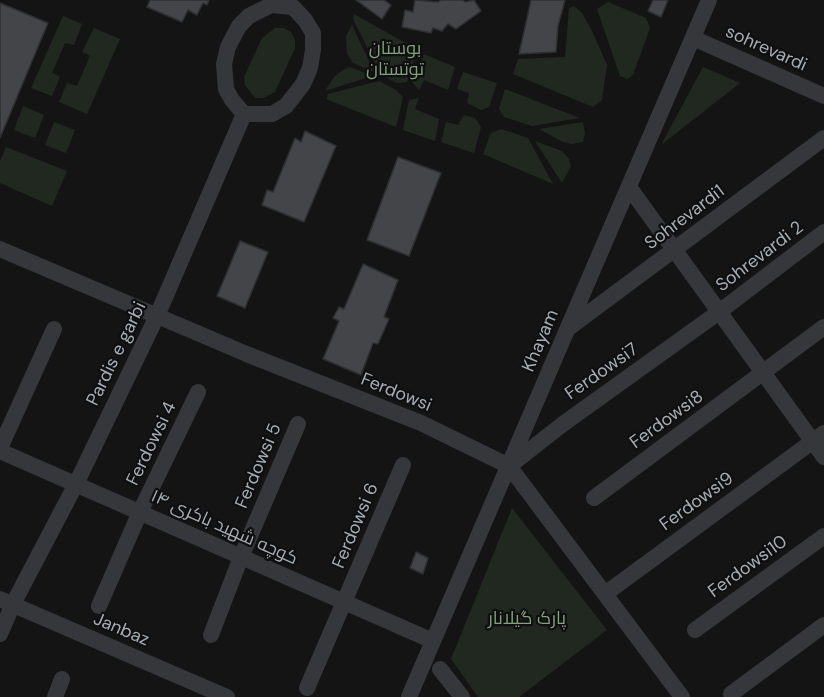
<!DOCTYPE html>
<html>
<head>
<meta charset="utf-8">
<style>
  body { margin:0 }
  canvas { display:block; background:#141415 }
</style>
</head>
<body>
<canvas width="824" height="697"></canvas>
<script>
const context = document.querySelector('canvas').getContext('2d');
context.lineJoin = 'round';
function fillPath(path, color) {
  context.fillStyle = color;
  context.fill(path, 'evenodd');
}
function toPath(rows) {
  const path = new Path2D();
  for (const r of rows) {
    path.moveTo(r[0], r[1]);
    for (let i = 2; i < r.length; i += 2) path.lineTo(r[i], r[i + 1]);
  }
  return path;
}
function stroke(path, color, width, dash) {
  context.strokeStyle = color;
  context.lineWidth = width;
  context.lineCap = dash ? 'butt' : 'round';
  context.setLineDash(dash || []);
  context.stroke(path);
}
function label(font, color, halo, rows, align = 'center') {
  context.font = font + ' "DM Sans",Cairo,sans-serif';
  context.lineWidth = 4.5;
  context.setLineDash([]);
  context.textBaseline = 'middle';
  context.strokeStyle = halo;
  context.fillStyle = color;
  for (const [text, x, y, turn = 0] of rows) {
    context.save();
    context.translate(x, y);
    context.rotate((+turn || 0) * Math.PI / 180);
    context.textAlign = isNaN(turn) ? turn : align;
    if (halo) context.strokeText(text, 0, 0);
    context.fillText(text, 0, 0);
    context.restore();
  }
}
fillPath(toPath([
  [608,2,646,18,650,28,633,75,627,79,620,76,597,9],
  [574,6,582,13,593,33,607,65,602,100,593,107,513,74,518,59,565,57,569,8],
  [354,14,418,50,407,82,397,83,381,75,353,19],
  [63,16,82,24,74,45,65,43,52,73,60,77,52,96,31,88],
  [352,25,374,72,353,63,347,53,346,36],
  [94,28,120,39,87,114,59,102,67,83,77,86,90,56,82,52],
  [275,28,284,28,291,32,295,40,295,48,275,92,263,98,255,98,245,85,244,77,262,38],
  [424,54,455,67,448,90,424,80,419,90,412,82],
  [350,67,372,76,325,91,334,77,343,70],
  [703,67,740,83,661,145],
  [463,72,497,83,489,107,481,110,467,103,469,93,457,89],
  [379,81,396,90,403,97,396,127,326,99,328,94],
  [505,89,580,118,532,126,504,117,499,109],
  [419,98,415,109,439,119,435,141,403,130,409,100],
  [23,106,44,115,35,138,14,130],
  [464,115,475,118,481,127,474,153,441,142,446,122,458,125],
  [54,122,75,130,66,153,45,145],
  [583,122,585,133,583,142,572,144,563,142,539,129],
  [501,129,528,138,553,184,483,154,491,133],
  [535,141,562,151,569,159,571,166,562,183],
  [6,147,67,171,52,206,0,183,0,161],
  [512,508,607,630,519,697,478,697,451,659]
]), '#202820');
const building = toPath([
  [150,0,209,0,207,5,203,3,197,15,188,10,182,22,147,7,150,0],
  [356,0,384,0,391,5,382,19,356,0],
  [415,0,438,2,441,0,463,0,465,2,474,0,481,11,456,29,448,24,442,31,433,28,431,33,402,27,405,10,413,12,415,0],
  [531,0,565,0,558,26,556,52,519,54,531,0],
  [653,0,668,0,661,17,648,11,653,0],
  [0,3,48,23,0,138,0,3],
  [305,131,336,146,304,222,262,205,267,190,273,192,295,138,301,142,305,131],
  [398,157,441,173,409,256,367,240,398,157],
  [240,241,268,252,245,308,217,296,240,241],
  [363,264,398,280,384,317,389,319,378,344,373,343,361,375,323,359,339,321,333,318,339,307,344,309,363,264],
  [416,552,428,558,423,574,410,568,416,552]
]);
fillPath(building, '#434548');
stroke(building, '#2e2f31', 1.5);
stroke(toPath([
  [271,5,293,7,305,20,313,33,313,50,310,68,303,84,286,106,272,114,244,114,232,100,226,89,224,64,228,47,239,26,249,16,271,5],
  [693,38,824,96],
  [629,187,824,457],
  [0,249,249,355,421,423,509,466,682,697],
  [570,327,824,138],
  [0,448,54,329],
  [0,451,433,641],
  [512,464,563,424,719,312,824,232],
  [594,498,824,327],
  [605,594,824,433],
  [0,599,227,697],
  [99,606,140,512,198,392],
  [695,630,824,536],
  [0,634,13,604,76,484,157,316,244,114],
  [211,635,241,557,298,424],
  [440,669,462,697],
  [307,688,403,465],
  [731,694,824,625],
  [55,697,62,679],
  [409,697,709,0]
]), '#35373a', 16);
label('18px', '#83a07d', '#0f0f10', [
  ["بوستان",395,49],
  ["توتستان",395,70],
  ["پارک گیلانار",527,619]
]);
label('18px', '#a6aeb5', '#0f0f10', [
  ["sohrevardi",766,49,24],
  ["Sohrevardi1",685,218,-37],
  ["Sohrevardi 2",760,257,-37],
  ["Khayam",541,341,-67],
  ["Pardis e garbi",117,354,-64],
  ["Ferdowsi7",602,372,-35],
  ["Ferdowsi",396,393,22],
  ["Ferdowsi8",667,420,-36],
  ["Ferdowsi 4",152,444,-64],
  ["Ferdowsi 5",259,466,-67],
  ["Ferdowsi9",697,502,-36],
  ["Ferdowsi 6",356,526,-67],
  ["کوچه شهید باکری ۱۴",224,528,24],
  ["Ferdowsi10",748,567,-36],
  ["Janbaz",121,630,23]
]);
</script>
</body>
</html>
